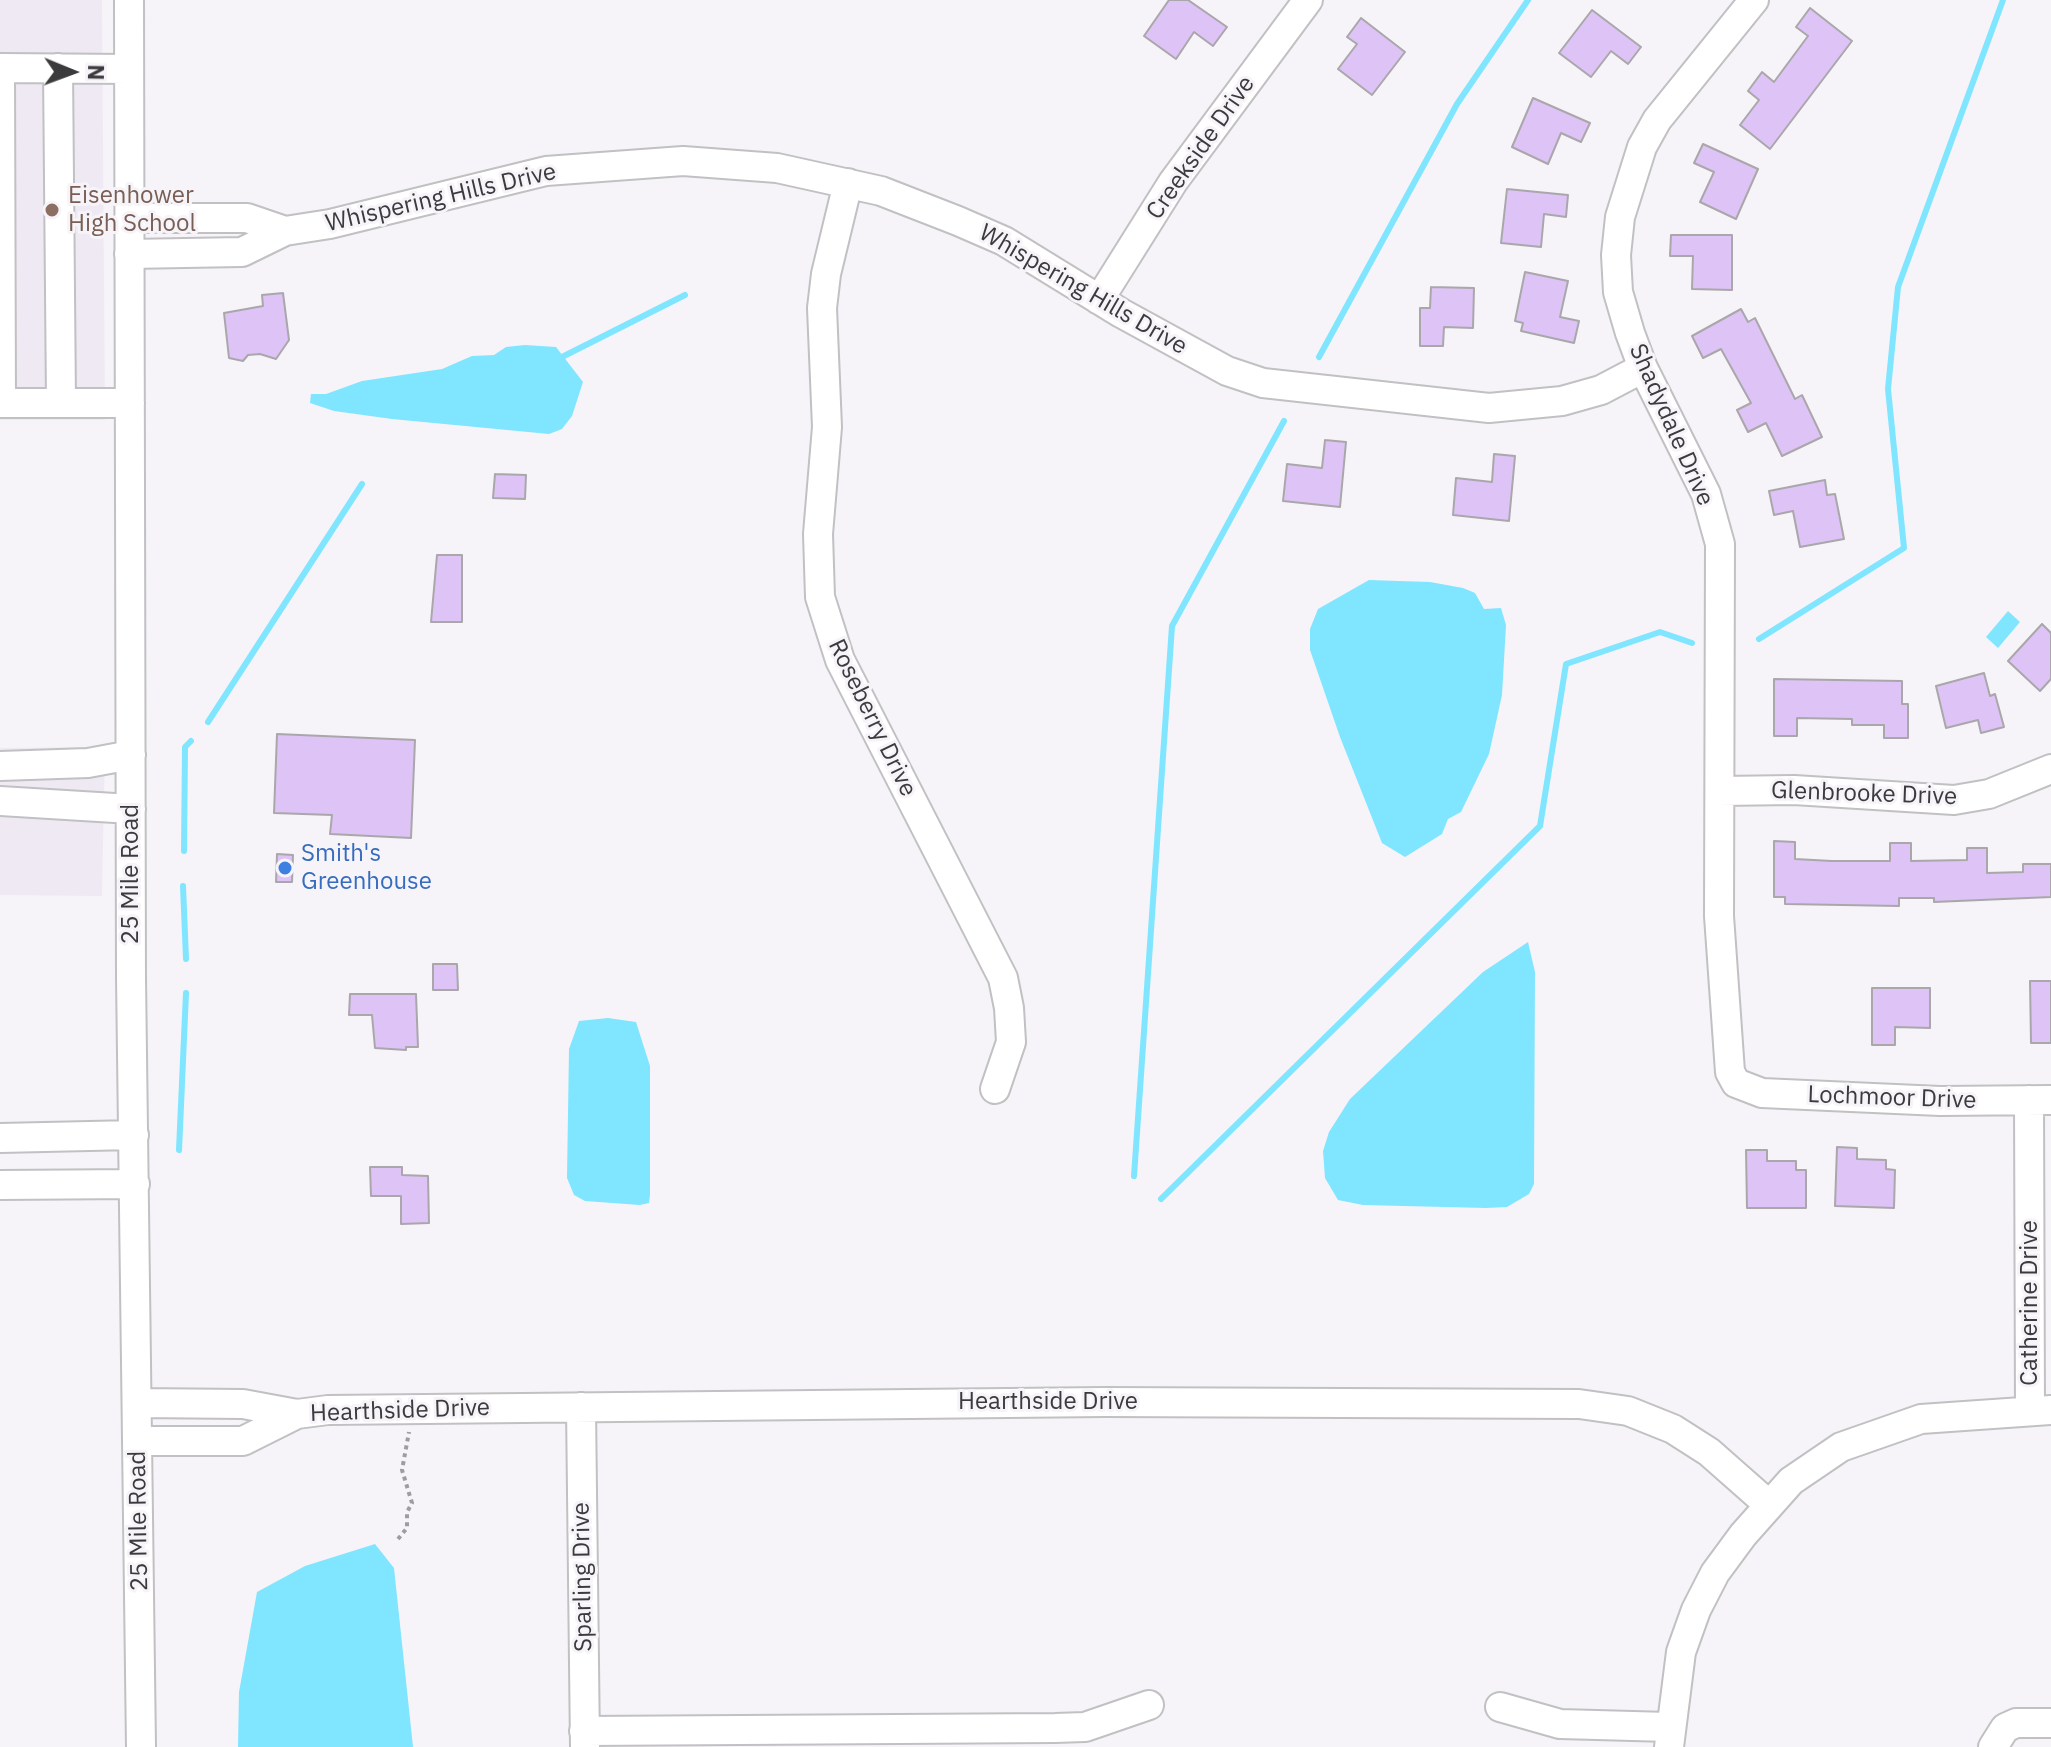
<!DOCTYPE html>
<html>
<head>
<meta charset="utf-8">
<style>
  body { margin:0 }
  #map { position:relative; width:2051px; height:1747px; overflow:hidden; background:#f6f4f8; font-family:"IBM Plex Sans",sans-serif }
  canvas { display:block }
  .north { position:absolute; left:32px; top:32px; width:80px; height:80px; -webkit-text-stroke:6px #f6f4f8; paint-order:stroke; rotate:91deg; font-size:22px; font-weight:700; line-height:32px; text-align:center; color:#3b3a3c }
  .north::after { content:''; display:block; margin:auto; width:28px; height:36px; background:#3b3a3c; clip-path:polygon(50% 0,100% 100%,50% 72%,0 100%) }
</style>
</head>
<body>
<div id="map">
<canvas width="2051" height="1747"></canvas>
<div class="north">N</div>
</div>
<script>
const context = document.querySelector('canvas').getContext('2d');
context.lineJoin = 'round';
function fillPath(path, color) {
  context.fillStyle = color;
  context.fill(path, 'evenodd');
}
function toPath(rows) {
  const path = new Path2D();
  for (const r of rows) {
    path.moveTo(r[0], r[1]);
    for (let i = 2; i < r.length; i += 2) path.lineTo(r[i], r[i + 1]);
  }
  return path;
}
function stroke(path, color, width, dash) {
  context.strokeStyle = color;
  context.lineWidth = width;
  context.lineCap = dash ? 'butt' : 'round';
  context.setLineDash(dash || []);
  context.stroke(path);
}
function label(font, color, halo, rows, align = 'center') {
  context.font = font + ' "IBM Plex Sans",sans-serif';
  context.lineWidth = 6;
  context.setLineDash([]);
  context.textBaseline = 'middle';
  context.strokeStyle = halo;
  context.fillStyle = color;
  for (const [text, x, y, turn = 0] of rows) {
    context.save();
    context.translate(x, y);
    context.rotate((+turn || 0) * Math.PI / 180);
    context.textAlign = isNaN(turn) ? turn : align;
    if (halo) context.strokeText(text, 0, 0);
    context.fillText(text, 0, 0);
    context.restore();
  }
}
fillPath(toPath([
  [0,0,102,0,105,420,0,420],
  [105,747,102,896,0,895,0,748]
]), '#efe9f4');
fillPath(toPath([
  [525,345,556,347,583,382,572,416,562,429,549,434,392,419,334,411,310,403,311,394,326,394,362,381,442,369,472,356,494,355,506,347],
  [1369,580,1430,582,1463,588,1475,593,1484,609,1501,608,1506,625,1502,695,1489,754,1461,812,1448,819,1442,834,1405,857,1382,843,1340,737,1310,650,1310,629,1318,609],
  [2008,611,2020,622,1998,648,1986,637],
  [1528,942,1535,972,1534,1184,1529,1194,1507,1207,1486,1208,1363,1205,1338,1200,1325,1178,1323,1151,1329,1132,1350,1099,1483,972],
  [608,1018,636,1022,650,1066,650,1195,649,1203,640,1205,585,1201,574,1195,567,1178,569,1049,579,1021],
  [375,1544,394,1568,413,1747,238,1747,239,1692,257,1592,305,1566]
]), '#80e5ff');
stroke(toPath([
  [1319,357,1457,104,1528,0],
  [560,358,685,295],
  [1759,639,1904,548,1888,389,1898,287,2003,0],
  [208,722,362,484],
  [184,851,185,747,191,741],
  [183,886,186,959],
  [179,1150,186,993],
  [1134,1176,1172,626,1284,421],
  [1161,1199,1540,826,1566,664,1660,632,1692,643]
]), '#80e5ff', 6);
const building = toPath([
  [1169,0,1188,0,1227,27,1213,46,1194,32,1176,59,1144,36,1169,0],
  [1810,8,1852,41,1770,149,1740,125,1759,100,1748,91,1762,72,1774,82,1808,36,1796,27,1810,8],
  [1592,10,1641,47,1628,64,1611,51,1591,77,1559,53,1592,10],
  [1361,18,1405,52,1372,95,1338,69,1357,44,1347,37,1361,18],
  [1533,98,1590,123,1581,142,1561,133,1548,164,1512,147,1533,98],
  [1703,144,1758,169,1736,219,1700,202,1714,172,1694,163,1703,144],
  [1507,189,1568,195,1566,217,1544,214,1541,247,1501,243,1507,189],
  [1671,235,1732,235,1732,290,1692,289,1693,256,1670,256,1671,235],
  [1525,272,1568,281,1560,317,1579,321,1574,343,1521,331,1523,323,1515,321,1525,272],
  [1431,287,1474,288,1473,328,1444,327,1443,346,1420,346,1420,308,1430,308,1431,287],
  [283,293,289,340,276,359,260,354,248,355,243,361,229,358,224,313,263,306,262,295,283,293],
  [1741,309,1748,322,1755,318,1795,399,1802,395,1822,437,1782,456,1766,423,1748,432,1737,410,1751,403,1721,349,1703,358,1692,336,1741,309],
  [1325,440,1346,442,1340,507,1283,501,1287,464,1322,468,1325,440],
  [1494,454,1515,456,1509,521,1453,515,1456,478,1492,482,1494,454],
  [495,474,526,475,525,499,493,498,495,474],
  [1825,480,1827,495,1835,494,1844,539,1800,547,1793,511,1774,515,1769,491,1825,480],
  [437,555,462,555,462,622,431,622,437,555],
  [2042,624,2051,633,2051,679,2040,691,2008,661,2042,624],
  [1984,673,1990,696,1995,694,2004,727,1981,733,1978,720,1946,728,1936,686,1984,673],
  [1774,679,1902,681,1902,704,1908,704,1908,738,1884,738,1884,725,1852,725,1852,719,1797,718,1797,736,1774,736,1774,679],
  [277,734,415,740,411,838,330,834,332,815,274,813,277,734],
  [1774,841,1795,842,1795,859,1832,861,1890,861,1890,843,1911,843,1911,861,1967,860,1967,848,1987,848,1987,873,2023,872,2023,864,2051,864,2051,897,1934,902,1934,898,1899,898,1899,906,1785,904,1785,897,1774,897,1774,841],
  [277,854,293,855,292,882,276,882,277,854],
  [433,964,457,964,458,990,433,990,433,964],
  [2030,981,2051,981,2051,1043,2031,1043,2030,981],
  [1872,988,1930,988,1930,1028,1895,1027,1895,1045,1872,1045,1872,988],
  [350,994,416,994,418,1047,406,1047,406,1050,375,1048,372,1015,349,1015,350,994],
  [1837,1147,1857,1148,1857,1159,1886,1160,1886,1169,1895,1170,1894,1208,1835,1206,1837,1147],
  [1746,1150,1767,1150,1767,1161,1796,1161,1796,1170,1806,1170,1806,1208,1747,1208,1746,1150],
  [370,1167,402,1167,402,1175,428,1176,429,1223,401,1224,401,1196,371,1196,370,1167]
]);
fillPath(building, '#dec3f7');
stroke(building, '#a9a7aa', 2);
const minor = toPath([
  [129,0,131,977,141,1747],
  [1754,0,1657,120,1642,147,1620,217,1616,255,1618,292,1630,333,1643,368,1706,494,1720,544,1719,916,1730,1072,1736,1083,1762,1093,1940,1101,2051,1100],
  [0,68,1,403],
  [0,68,129,69],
  [58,68,61,403],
  [848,183,826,274,822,308,827,427,818,534,820,597,840,660,1003,978,1009,1008,1011,1042,995,1089],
  [285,231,330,224,546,171,683,161,777,168,881,191,958,221,1004,241,1121,313,1227,371,1263,383,1489,408,1562,401,1601,390,1643,368],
  [129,254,242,252,285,231,247,218,129,218],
  [1099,300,1173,182,1308,0],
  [0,403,130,403],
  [0,766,88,763,131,755],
  [1720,791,1794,790,1954,800,1989,794,2051,769],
  [0,801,131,809],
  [2029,1100,2030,1410],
  [0,1138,134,1135],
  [0,1185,135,1184],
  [138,1403,243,1404,297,1414,328,1410,1105,1402,1579,1404,1628,1411,1673,1429,1709,1452,1768,1504],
  [581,1407,585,1747],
  [138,1441,243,1441,297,1414],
  [1500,1707,1560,1724,1669,1727],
  [584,1731,1055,1728,1085,1727,1149,1705],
  [1669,1747,1681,1652,1696,1610,1715,1573,1743,1535,1791,1481,1841,1447,1921,1419,2051,1410],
  [1993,1747,2005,1728,2016,1723,2051,1723]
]);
stroke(minor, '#c1c0c3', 32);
stroke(toPath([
  [398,1539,407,1528,407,1512,412,1503,402,1470,409,1432]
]), '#9e9c9f', 4, [4, 4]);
stroke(minor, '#fff', 28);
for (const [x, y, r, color] of [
  [52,210,8,"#8d6e63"],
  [285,868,8,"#3f7fe0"]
]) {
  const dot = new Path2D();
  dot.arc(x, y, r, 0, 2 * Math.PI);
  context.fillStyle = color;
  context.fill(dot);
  stroke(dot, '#f6f4f8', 3);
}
label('24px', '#3b3a3c', '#f6f4f8', [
  ["Creekside Drive",1201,148,-55],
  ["Whispering Hills Drive",441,198,-13],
  ["Whispering Hills Drive",1083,290,30],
  ["Shadydale Drive",1671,425,66],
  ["Roseberry Drive",872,718,64],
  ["Glenbrooke Drive",1864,794,2],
  ["25 Mile Road",131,874,-90],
  ["Lochmoor Drive",1892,1098,2],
  ["Catherine Drive",2030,1303,-90],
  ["Hearthside Drive",1048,1402],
  ["Hearthside Drive",400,1411,-2],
  ["25 Mile Road",139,1521,-91],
  ["Sparling Drive",583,1577,-91]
]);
label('24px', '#785e54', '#f6f4f8', [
  ["Eisenhower",68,196],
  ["High School",68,224]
], 'left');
label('24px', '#366cbe', '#f6f4f8', [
  ["Smith's",301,854],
  ["Greenhouse",301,882]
], 'left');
</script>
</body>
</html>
